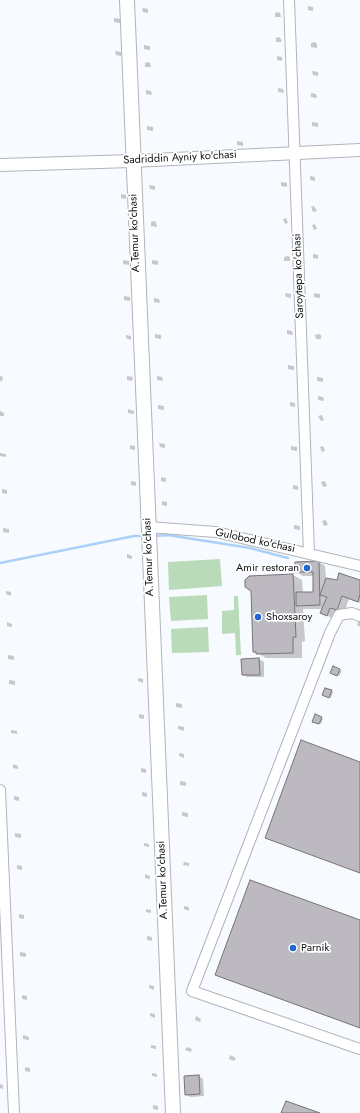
<!DOCTYPE html>
<html>
<head>
<meta charset="utf-8">
<style>
  body { margin:0 }
  canvas { display:block; background:#f7fafe }
</style>
</head>
<body>
<canvas width="360" height="1113"></canvas>
<script>
const context = document.querySelector('canvas').getContext('2d');
context.lineJoin = 'round';
function fillPath(path, color) {
  context.fillStyle = color;
  context.fill(path, 'evenodd');
}
function toPath(rows) {
  const path = new Path2D();
  for (const r of rows) {
    path.moveTo(r[0], r[1]);
    for (let i = 2; i < r.length; i += 2) path.lineTo(r[i], r[i + 1]);
  }
  return path;
}
function stroke(path, color, width, dash) {
  context.strokeStyle = color;
  context.lineWidth = width;
  context.lineCap = dash ? 'butt' : 'round';
  context.setLineDash(dash || []);
  context.stroke(path);
}
function label(font, color, halo, rows, align = 'center') {
  context.font = font + ' Jost,sans-serif';
  context.lineWidth = 3.5;
  context.setLineDash([]);
  context.textBaseline = 'middle';
  context.strokeStyle = halo;
  context.fillStyle = color;
  for (const [text, x, y, turn = 0] of rows) {
    context.save();
    context.translate(x, y);
    context.rotate((+turn || 0) * Math.PI / 180);
    context.textAlign = isNaN(turn) ? turn : align;
    if (halo) context.strokeText(text, 0, 0);
    context.fillText(text, 0, 0);
    context.restore();
  }
}
fillPath(toPath([
  [220,559,222,586,169,590,168,562],
  [207,595,208,619,171,621,169,597],
  [234,596,238,596,241,655,236,655,235,633,222,634,222,611,234,610],
  [208,627,209,652,172,653,171,629]
]), '#b9dbb9');
fillPath(toPath([
  [308,6,313,7,313,11,308,10],
  [142,8,148,9,148,13,143,12],
  [278,12,280,13,281,17,275,17,275,13],
  [114,18,120,19,120,23,114,22],
  [279,37,281,39,282,42,276,42,276,38],
  [315,42,317,44,317,48,311,47,311,43],
  [144,45,150,46,150,50,144,49],
  [115,51,121,52,121,56,116,55],
  [277,56,282,57,282,61,277,60],
  [148,62,150,63,151,67,145,67,145,63],
  [312,71,318,72,318,76,313,75],
  [278,88,283,89,284,93,278,92],
  [146,90,151,91,152,95,146,94],
  [311,93,316,94,317,98,311,97],
  [312,122,318,123,318,127,312,126],
  [147,126,153,127,153,131,147,130],
  [237,141,243,142,243,146,237,145],
  [310,176,315,177,315,181,310,180],
  [281,182,287,183,287,187,281,186],
  [149,185,155,186,155,190,150,189],
  [121,194,126,195,126,199,121,198],
  [314,206,317,211,313,212,311,207],
  [286,218,288,223,285,224,283,219],
  [154,221,156,222,157,227,151,226,151,222],
  [315,224,317,229,314,230,312,225],
  [313,254,318,255,318,259,313,258],
  [288,256,290,257,290,261,284,261,284,257],
  [123,260,129,261,129,265,123,264],
  [152,260,158,261,158,265,152,264],
  [285,293,291,294,291,298,286,297],
  [314,293,320,294,320,298,314,297],
  [124,296,130,297,130,301,124,300],
  [154,298,159,299,160,303,154,302],
  [287,330,292,331,293,335,287,334],
  [155,334,161,335,161,339,155,338],
  [319,334,321,335,321,339,316,339,315,335],
  [126,335,131,336,131,340,126,338],
  [288,365,294,366,294,370,288,369],
  [0,376,3,377,2,381,0,381],
  [127,376,133,377,132,381,127,380],
  [157,376,162,377,163,381,157,380],
  [317,377,323,378,323,382,317,381],
  [318,396,323,397,324,401,318,400],
  [290,402,295,403,295,407,290,406],
  [158,405,164,406,164,410,158,409],
  [128,409,134,411,134,414,128,413],
  [0,411,4,413,4,416,0,416],
  [322,415,324,420,321,421,318,416],
  [159,443,165,444,165,448,160,447],
  [130,445,135,446,135,450,130,449],
  [291,446,297,447,297,451,291,450],
  [323,446,325,451,322,452,320,447],
  [0,453,6,454,6,457,0,456],
  [161,477,166,478,166,482,161,481],
  [131,481,136,482,136,486,131,485],
  [325,481,327,486,323,487,321,482],
  [293,485,298,486,298,490,293,489],
  [2,489,7,490,7,494,2,493],
  [162,501,167,502,167,506,162,505],
  [326,520,328,525,324,526,322,521],
  [294,525,300,526,300,530,294,529],
  [3,528,9,529,9,533,3,532],
  [127,554,132,556,132,559,127,558],
  [319,562,325,566,326,579,360,582,360,603,349,599,344,613,334,619,322,613,323,609,303,609,305,641,302,642,302,658,266,658,254,651,293,575,302,580,303,593,314,593,314,576,303,576,296,572],
  [6,591,11,592,11,596,6,594],
  [359,619,360,620,360,627,357,625],
  [7,622,12,624,12,627,7,626],
  [8,655,14,656,14,660,8,659],
  [259,659,264,662,264,677,247,677,243,675,242,660],
  [334,667,342,671,339,676,334,674],
  [138,678,143,679,143,683,138,681],
  [9,680,15,681,15,685,9,684],
  [326,689,333,692,331,698,323,695],
  [176,703,182,704,182,708,176,707],
  [139,714,144,715,144,719,139,718],
  [322,718,323,719,321,724,315,722],
  [178,726,184,727,184,731,178,729],
  [11,730,17,731,17,734,11,733],
  [179,753,184,754,184,758,179,756],
  [13,764,18,766,18,769,13,768],
  [141,768,146,769,146,773,141,772],
  [180,781,186,782,186,786,180,785],
  [142,792,147,793,147,797,142,796],
  [14,796,19,797,19,801,14,800],
  [182,812,188,813,188,817,182,816],
  [15,833,21,834,21,838,15,837],
  [144,843,149,844,149,847,144,846],
  [184,862,189,863,189,866,183,865],
  [17,865,22,866,22,870,17,869],
  [145,874,150,876,150,879,145,878],
  [184,906,189,907,189,911,184,909],
  [146,909,151,910,151,913,146,912],
  [19,914,24,915,24,919,19,918],
  [147,936,152,937,152,941,147,940],
  [20,952,26,953,26,957,20,956],
  [149,985,154,986,154,990,149,988],
  [22,995,27,996,27,1000,22,999],
  [150,1013,155,1014,155,1018,150,1016],
  [196,1016,201,1019,200,1022,195,1020],
  [23,1035,29,1037,29,1040,23,1039],
  [151,1045,156,1046,156,1049,151,1048],
  [187,1047,192,1049,191,1052,185,1050],
  [230,1055,236,1058,234,1061,229,1059],
  [25,1067,30,1068,30,1072,25,1071],
  [152,1073,157,1074,157,1077,152,1076],
  [199,1076,203,1079,204,1096,190,1097,186,1094],
  [0,1084,3,1085,3,1089,0,1088],
  [153,1105,158,1106,158,1110,153,1109]
]), '#0003');
stroke(toPath([
  [153,536,168,535,250,548,288,558],
  [0,563,134,536,144,536]
]), '#abd0f9', 2.5);
const building = toPath([
  [319,561,320,605,296,606,296,592,313,592,313,572,295,572,295,562,319,561],
  [339,573,360,580,360,594,358,602,342,596,337,610,330,608,327,616,320,613,327,597,320,595,326,578,337,580,339,573],
  [293,574,296,637,293,637,293,653,256,654,256,652,253,652,251,591,245,587,245,580,249,576,293,574],
  [259,658,260,675,242,675,241,659,259,658],
  [333,666,340,669,337,676,330,673,333,666],
  [325,688,332,690,329,698,322,695,325,688],
  [315,714,322,717,319,724,312,722,315,714],
  [301,740,360,762,360,873,265,838,301,740],
  [250,880,360,920,360,1028,215,975,250,880],
  [199,1075,200,1094,185,1095,184,1076,199,1075],
  [286,1101,320,1113,281,1113,286,1101]
]);
fillPath(building, '#bcb9c0');
stroke(building, '#767379', 1);
const minor = toPath([
  [289,0,309,553],
  [148,527,216,532,360,566],
  [360,616,352,613,339,615,330,633,192,991,360,1049],
  [0,790,14,1113]
]);
const tertiary = toPath([
  [0,165,132,161,360,150]
]);
const secondary = toPath([
  [127,0,173,1113]
]);
stroke(minor, '#b0b5bb', 12);
stroke(tertiary, '#b0b5bb', 14);
stroke(secondary, '#b0b5bb', 16);
stroke(minor, '#fff', 10);
stroke(tertiary, '#fff', 12);
stroke(secondary, '#fff', 14);
for (const [x, y, r, color] of [
  [307,568,4,"#2366d2"],
  [258,617,4,"#2366d2"],
  [293,948,4,"#2366d2"]
]) {
  const dot = new Path2D();
  dot.arc(x, y, r, 0, 2 * Math.PI);
  context.fillStyle = color;
  context.fill(dot);
  stroke(dot, '#fff', 1.5);
}
label('11px', '#0f1112', '#fff', [
  ["Sadriddin Ayniy ko'chasi",180,158,-3],
  ["A.Temur ko'chasi",135,233,-92],
  ["Saroytepa ko'chasi",299,276,-92],
  ["Gulobod ko'chasi",255,541,12],
  ["A.Temur ko'chasi",149,557,-92],
  ["A.Temur ko'chasi",163,880,-92]
]);
label('11px', '#0f1112', '#fff', [
  ["Amir restoran",299,568,"right"],
  ["Shoxsaroy",266,617],
  ["Parnik",301,948]
], 'left');
</script>
</body>
</html>
